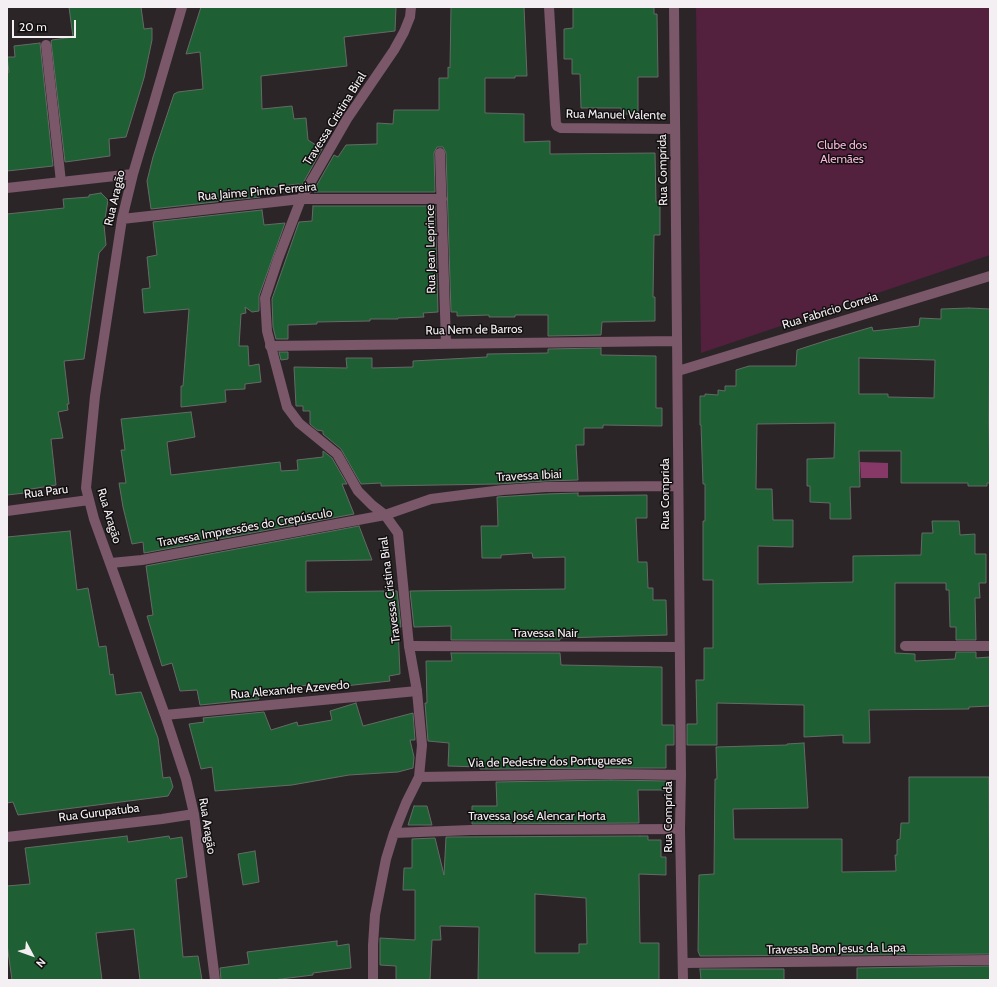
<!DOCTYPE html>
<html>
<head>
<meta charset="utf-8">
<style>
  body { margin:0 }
  #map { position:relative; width:997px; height:987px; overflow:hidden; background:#2c2528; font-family:Cabin,sans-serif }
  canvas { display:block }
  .frame { position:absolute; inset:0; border:8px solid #f4eff2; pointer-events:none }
  .north { position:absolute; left:12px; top:935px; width:40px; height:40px; -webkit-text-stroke:3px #120f10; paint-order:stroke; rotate:131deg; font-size:11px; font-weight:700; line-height:16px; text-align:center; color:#f4eff2 }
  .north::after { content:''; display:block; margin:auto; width:14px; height:18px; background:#f4eff2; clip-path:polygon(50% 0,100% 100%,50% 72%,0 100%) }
  .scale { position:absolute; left:12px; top:20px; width:64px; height:18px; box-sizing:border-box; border:2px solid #f4eff2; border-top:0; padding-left:5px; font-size:12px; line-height:14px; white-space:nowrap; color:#f4eff2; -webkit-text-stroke:3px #120f10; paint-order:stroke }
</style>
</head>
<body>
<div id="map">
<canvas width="997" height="987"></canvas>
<div class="frame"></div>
<div class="north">N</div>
<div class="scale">20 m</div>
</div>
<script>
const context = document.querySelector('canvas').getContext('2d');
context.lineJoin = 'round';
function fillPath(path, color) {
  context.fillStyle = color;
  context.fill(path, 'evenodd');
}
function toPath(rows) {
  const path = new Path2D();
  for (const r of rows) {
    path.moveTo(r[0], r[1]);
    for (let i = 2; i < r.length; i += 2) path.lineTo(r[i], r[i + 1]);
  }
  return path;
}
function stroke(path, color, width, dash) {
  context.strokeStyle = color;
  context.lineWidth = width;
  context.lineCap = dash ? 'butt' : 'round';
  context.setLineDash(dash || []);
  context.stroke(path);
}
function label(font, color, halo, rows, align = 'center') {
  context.font = font + ' Cabin,sans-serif';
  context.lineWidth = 3;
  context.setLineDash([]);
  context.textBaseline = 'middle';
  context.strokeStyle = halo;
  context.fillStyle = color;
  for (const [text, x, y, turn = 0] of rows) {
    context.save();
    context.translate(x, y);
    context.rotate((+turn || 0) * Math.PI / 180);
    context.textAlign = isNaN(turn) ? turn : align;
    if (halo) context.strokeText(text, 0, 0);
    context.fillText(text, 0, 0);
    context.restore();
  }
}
fillPath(toPath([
  [696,7,990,7,990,255,701,353]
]), '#53203e');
fillPath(toPath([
  [860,462,888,463,888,478,861,478]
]), '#863866');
const building = toPath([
  [69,7,141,7,144,29,152,28,152,40,144,78,126,137,109,139,110,156,65,162,51,41,52,40,73,37,69,7],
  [201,7,396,7,395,31,344,37,347,66,261,76,262,109,292,106,294,119,306,118,308,140,322,149,302,185,298,184,259,189,260,197,151,209,147,181,153,157,174,94,178,92,203,89,200,52,186,54,201,7],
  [451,7,524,7,527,76,515,76,515,78,485,78,485,113,524,114,524,142,550,141,550,154,655,153,656,202,660,202,660,235,654,235,653,297,655,297,655,321,602,322,601,335,548,336,548,315,515,315,515,317,489,317,489,315,457,316,457,312,451,312,446,153,443,147,437,147,434,153,435,192,314,192,314,190,334,155,338,157,346,145,377,144,377,123,393,124,394,110,439,110,439,78,448,78,448,67,450,68,451,7],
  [573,7,654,7,654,14,657,14,658,77,638,77,638,114,622,114,621,108,581,108,580,74,572,74,572,59,564,59,564,29,573,28,573,7],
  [40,43,53,166,7,171,7,73,9,72,7,57,15,57,14,46,40,43],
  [101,193,108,200,104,225,106,245,99,253,84,359,64,361,69,404,67,404,68,410,58,412,63,438,51,439,56,485,25,490,25,493,7,495,7,214,64,208,63,199,89,197,89,195,101,193],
  [313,206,435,206,438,312,423,313,424,317,398,318,398,319,370,319,370,321,317,322,317,324,288,325,288,339,276,339,273,327,272,299,299,222,312,221,313,206],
  [262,210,264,225,285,223,259,296,259,311,252,312,245,307,246,313,241,314,239,346,248,346,249,366,259,364,261,382,245,384,245,389,225,390,226,402,181,407,181,386,183,386,189,309,144,313,142,289,150,288,147,257,157,255,153,222,262,210],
  [969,308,990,309,989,422,990,483,987,483,987,486,968,486,968,483,901,483,901,451,859,451,860,487,850,487,851,519,830,519,830,503,810,502,810,486,807,486,807,459,834,458,835,423,757,424,756,489,772,489,773,520,793,520,793,547,758,546,758,584,853,582,853,556,921,555,922,533,933,533,932,521,959,521,960,535,975,534,975,554,986,554,986,583,979,583,980,598,975,598,976,640,956,640,956,627,950,627,949,590,946,590,946,583,895,583,895,653,915,654,915,661,955,659,956,652,976,652,976,658,990,657,990,706,969,707,969,709,869,710,870,743,843,743,843,735,804,737,804,705,717,703,717,745,687,745,687,724,697,724,696,680,704,680,704,648,713,648,713,580,703,580,703,521,705,521,705,484,703,484,701,425,700,425,700,396,705,396,705,394,718,395,718,390,725,391,725,386,736,386,736,370,749,366,796,366,797,350,828,340,872,327,873,331,919,326,920,318,941,319,941,309,969,308],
  [859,358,935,360,934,398,888,397,888,394,859,394,859,358],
  [601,348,601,355,656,356,656,408,662,408,662,426,603,425,603,428,584,428,584,445,576,445,578,480,546,481,497,484,381,486,381,483,361,484,341,449,323,434,323,431,317,430,310,424,310,411,303,411,303,406,296,406,294,367,347,368,346,358,372,358,372,368,413,367,413,361,487,357,487,354,548,353,548,349,601,348],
  [279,352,288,352,288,359,281,360,279,352],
  [191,412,195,437,167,442,171,475,280,462,281,471,298,470,297,460,323,457,323,451,332,458,347,484,342,484,354,514,144,553,143,542,132,544,123,507,119,483,126,483,121,450,125,450,121,419,191,412],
  [578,493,578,496,647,495,647,518,636,518,638,562,647,562,648,588,653,588,653,600,666,600,667,635,560,638,560,640,451,640,451,626,414,627,410,591,565,589,565,557,533,558,532,553,501,555,501,558,482,558,481,526,498,526,497,497,546,494,578,493],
  [359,526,372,560,306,561,306,592,384,591,385,595,385,591,397,591,401,627,398,627,400,674,389,676,390,681,309,690,308,685,263,691,264,695,258,696,259,699,200,705,197,690,180,691,172,663,162,666,147,616,153,615,146,566,359,526],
  [70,531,77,590,88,588,99,647,106,646,110,675,113,674,116,695,141,692,158,738,163,778,170,777,173,787,168,796,18,815,13,802,7,803,7,537,70,531],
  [451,653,560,653,561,665,662,667,662,725,674,725,674,745,666,745,666,768,611,768,496,769,480,769,480,767,448,766,449,743,428,741,425,703,427,703,426,661,452,661,451,653],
  [356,703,363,726,413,713,415,740,410,740,414,757,413,768,398,772,349,775,292,785,215,791,212,767,201,769,189,724,204,722,203,718,264,712,271,730,297,722,298,726,332,720,330,711,356,703],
  [804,743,808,808,733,809,734,839,842,839,842,872,896,871,895,855,897,855,897,840,900,839,901,823,909,823,909,777,989,777,990,954,700,956,698,951,699,875,714,874,715,779,717,779,716,747,787,745,787,744,804,743],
  [611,780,666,781,666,790,638,790,639,823,472,824,472,806,497,806,496,782,611,780],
  [414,806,427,806,432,825,408,825,414,806],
  [127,836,128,842,169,836,170,839,182,837,187,877,176,879,183,957,198,956,202,980,140,980,134,929,96,933,102,980,12,980,7,944,7,886,30,884,25,848,127,836],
  [640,836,648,836,648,840,661,840,661,857,666,857,666,875,639,874,640,943,659,943,659,980,478,980,479,927,440,926,441,940,432,940,430,980,396,980,396,966,380,965,380,938,415,940,415,890,403,890,404,868,412,868,412,839,435,838,444,875,446,837,640,836],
  [535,894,586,898,587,944,579,944,579,953,535,953,535,894],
  [255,851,259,882,243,885,238,854,255,851],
  [337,941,337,946,349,944,351,968,313,973,313,975,273,980,221,980,220,968,249,964,247,952,337,941],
  [990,966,990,980,857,980,857,968,990,966],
  [700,969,784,969,784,980,701,980,700,969]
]);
fillPath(building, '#1f5f34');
stroke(building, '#646b66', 1);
stroke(toPath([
  [46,45,61,182],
  [419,777,611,774,681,775],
  [394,833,471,830,680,829],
  [373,980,373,945,375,915,386,859,394,833,406,803,419,777,422,745,417,691,409,646,398,533,385,515,372,505,358,491,337,454,299,423,287,407,267,331,265,298,278,259,301,199,347,119,394,50,404,32,410,17,411,7]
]), '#7a5769', 10);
stroke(toPath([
  [182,7,133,174,122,219,95,396,86,488,94,519,165,715,186,779,194,814,215,980],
  [549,7,556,124,557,126,561,128,675,129],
  [674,7,681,775,680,829,683,980],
  [440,153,446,344],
  [7,188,133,174],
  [122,219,301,199,442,199],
  [270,346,677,341],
  [678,371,990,276],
  [7,511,89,500],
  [111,563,142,560,385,515,431,499,470,494,503,490,546,487,678,486],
  [409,646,679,647],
  [905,646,990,646],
  [165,715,417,691],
  [7,837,162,819,194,814],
  [683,963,990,960]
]), '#7a5769', 10);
label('12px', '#f4eff2', '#120f10', [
  ["Rua Manuel Valente",616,115,1],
  ["Travessa Cristina Biral",335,119,-58],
  ["Rua Comprida",663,170,-91],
  ["Rua Jaime Pinto Ferreira",257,192,-5],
  ["Rua Aragão",115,198,-77],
  ["Rua Jean Leprince",431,249,-91],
  ["Rua Fabricio Correia",830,311,-17],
  ["Rua Nem de Barros",474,330,-1],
  ["Travessa Ibiai",529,476,-3],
  ["Rua Paru",46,492,-7],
  ["Rua Comprida",665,494,-90],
  ["Rua Aragão",109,516,73],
  ["Travessa Impressões do Crepúsculo",245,528,-10],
  ["Travessa Cristina Biral",390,590,-97],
  ["Travessa Nair",545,633],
  ["Rua Alexandre Azevedo",290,690,-5],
  ["Via de Pedestre dos Portugueses",550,762,-1],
  ["Rua Gurupatuba",99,813,-7],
  ["Travessa José Alencar Horta",537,816],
  ["Rua Comprida",668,817,-90],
  ["Rua Aragão",207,826,81],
  ["Travessa Bom Jesus da Lapa",836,949,-1]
]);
label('12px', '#fab6da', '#120f10', [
  ["Clube dos",842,145],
  ["Alemães",842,159]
]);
</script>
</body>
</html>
